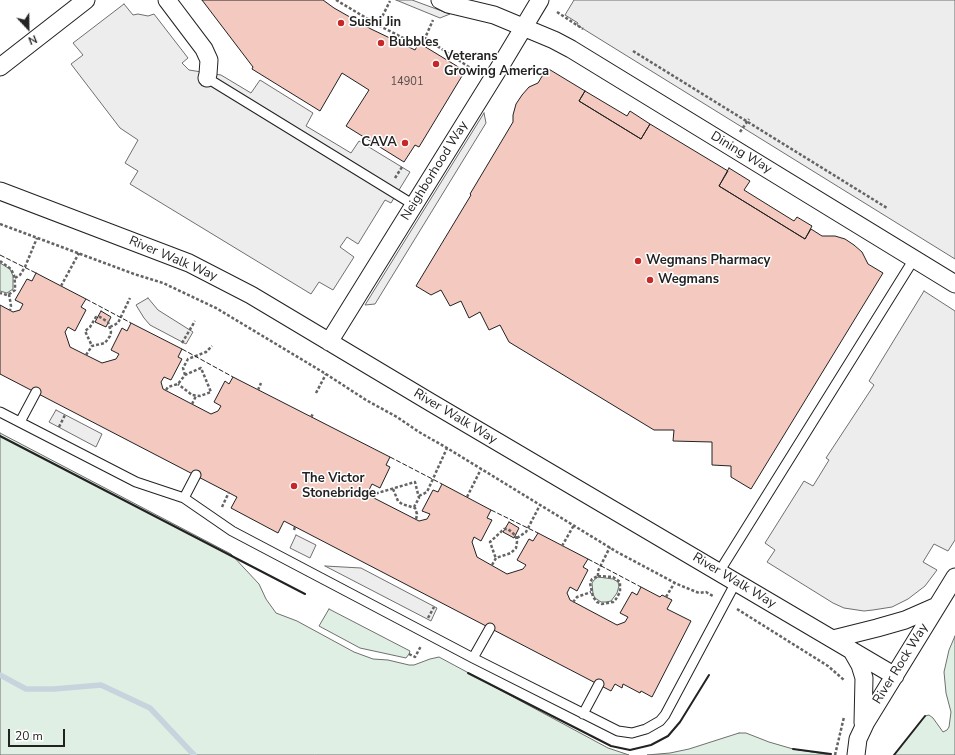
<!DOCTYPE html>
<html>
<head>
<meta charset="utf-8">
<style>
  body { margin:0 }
  #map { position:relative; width:955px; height:755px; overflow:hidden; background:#fff; font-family:"Nunito Sans",sans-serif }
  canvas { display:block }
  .north { position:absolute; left:8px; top:8px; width:40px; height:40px; -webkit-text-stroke:3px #fff; paint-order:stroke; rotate:158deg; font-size:11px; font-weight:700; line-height:16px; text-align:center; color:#222 }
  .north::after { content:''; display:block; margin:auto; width:14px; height:18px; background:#222; clip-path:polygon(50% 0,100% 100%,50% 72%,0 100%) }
  .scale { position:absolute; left:8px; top:729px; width:57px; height:18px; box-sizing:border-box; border:2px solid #222; border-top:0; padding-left:5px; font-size:12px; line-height:14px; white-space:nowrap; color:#222; -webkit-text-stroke:3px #fff; paint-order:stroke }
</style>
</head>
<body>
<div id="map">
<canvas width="955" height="755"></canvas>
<div class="north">N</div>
<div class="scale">20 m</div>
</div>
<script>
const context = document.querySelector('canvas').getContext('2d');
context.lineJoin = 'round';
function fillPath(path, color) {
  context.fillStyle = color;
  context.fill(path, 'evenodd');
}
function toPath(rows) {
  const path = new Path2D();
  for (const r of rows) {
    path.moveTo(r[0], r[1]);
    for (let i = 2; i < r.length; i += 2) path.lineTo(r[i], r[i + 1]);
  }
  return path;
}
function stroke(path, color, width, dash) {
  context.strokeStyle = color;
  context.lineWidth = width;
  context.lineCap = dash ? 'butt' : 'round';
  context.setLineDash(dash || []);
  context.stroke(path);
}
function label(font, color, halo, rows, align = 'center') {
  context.font = font + ' "Nunito Sans",sans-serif';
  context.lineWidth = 3;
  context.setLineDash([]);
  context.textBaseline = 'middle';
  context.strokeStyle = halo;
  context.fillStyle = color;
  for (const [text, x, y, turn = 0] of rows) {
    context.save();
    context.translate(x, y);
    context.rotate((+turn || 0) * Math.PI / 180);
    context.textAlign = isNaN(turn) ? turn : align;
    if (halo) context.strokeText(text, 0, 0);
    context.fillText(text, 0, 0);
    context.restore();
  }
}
const green = toPath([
  [0,263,10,269,13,276,13,289,7,293,0,291,0,263],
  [0,433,231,554,259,584,266,599,276,613,297,621,354,652,373,659,388,660,409,665,414,665,430,659,439,657,608,748,629,755,0,755,0,433],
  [598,577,613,579,618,582,619,586,617,593,611,601,606,602,601,602,595,598,593,594,592,583,594,580,598,577],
  [329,609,410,651,409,654,406,658,360,648,319,626,329,609],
  [955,636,955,755,894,755,925,716,929,715,933,718,943,732,947,730,949,727,951,712,946,693,944,672,949,650,955,636],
  [739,733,746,733,769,742,793,749,831,755,647,755,670,753,689,749,739,733]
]);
fillPath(green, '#e0efe3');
stroke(green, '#6f6f6f', 1);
const parking = toPath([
  [396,0,412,0,450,14,440,18,396,0],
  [574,0,955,0,955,259,577,25,578,23,565,15,574,0],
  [124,4,133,15,138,14,148,16,154,14,188,58,182,63,189,70,221,75,251,93,260,80,313,113,306,126,351,153,359,141,410,172,391,203,385,200,358,244,347,237,340,247,354,257,333,290,319,282,311,294,130,184,138,171,125,163,138,140,120,128,71,64,83,55,73,43,124,4],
  [484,113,486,123,375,304,365,305,484,113],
  [924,291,955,311,955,540,948,551,934,544,923,562,937,570,925,586,908,599,892,607,873,610,864,611,844,608,833,603,767,562,775,550,765,543,804,481,813,486,829,460,826,458,874,385,869,381,924,291],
  [148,298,158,310,193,332,186,344,150,325,144,318,136,305,148,298],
  [56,410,102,434,96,447,49,422,56,410],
  [296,535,316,545,310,558,290,548,296,535],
  [325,566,361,568,437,608,431,621,325,566]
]);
fillPath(parking, '#ededed');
stroke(parking, '#6f6f6f', 1);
stroke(toPath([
  [0,675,26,689,54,689,101,685,150,708,194,755]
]), '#c7d3dd', 5.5);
const building = toPath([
  [202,0,323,0,334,8,371,29,415,50,419,43,465,71,419,147,415,145,404,162,346,126,369,90,342,73,320,111,252,69,253,67,202,0],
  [547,68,585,91,579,101,641,139,650,124,728,171,719,186,805,239,811,229,822,236,835,236,845,239,854,245,862,252,868,264,883,273,751,489,731,477,731,466,712,465,712,442,673,441,674,430,654,430,509,342,500,325,489,330,480,312,469,318,461,301,450,306,441,290,431,295,416,286,471,195,470,194,513,122,513,115,516,104,522,95,529,87,538,83,547,68],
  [585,91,627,116,630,111,650,124,641,139,579,101,585,91],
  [729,168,750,181,744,190,794,221,797,217,812,226,805,239,719,186,729,168],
  [36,273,86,299,81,307,86,310,75,331,68,327,65,332,70,347,102,363,116,359,119,354,111,350,122,328,127,331,131,323,182,349,178,357,182,359,171,380,164,377,161,382,163,389,211,414,218,411,221,406,214,402,225,381,229,384,233,377,390,457,386,465,390,467,380,488,372,484,369,490,372,497,419,521,427,519,430,514,422,511,433,490,438,492,442,484,491,510,487,518,492,520,481,541,474,537,472,542,477,557,507,574,523,569,526,565,517,560,529,539,533,541,538,533,588,559,583,567,588,570,577,591,570,587,567,593,570,600,617,625,625,622,628,617,620,613,632,592,637,595,641,587,660,597,662,595,672,600,667,609,691,621,652,697,641,691,640,693,623,684,622,688,615,684,611,691,284,521,278,533,231,508,237,497,0,374,0,305,13,312,20,310,23,304,15,300,27,279,32,281,36,273],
  [101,311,111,317,106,327,95,322,101,311],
  [509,522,519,528,514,538,503,532,509,522]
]);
fillPath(building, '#f3c9c0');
stroke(building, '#222', 1);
const lane = toPath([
  [207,78,414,205],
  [0,412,136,482,184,498,232,531,473,658,618,731,632,733,646,729,660,721,665,715,736,582],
  [20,422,36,392],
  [184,498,196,475],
  [719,572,914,259],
  [473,658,490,628],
  [583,714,599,684]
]);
const street = toPath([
  [167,0,204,49,209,60,208,74,207,78],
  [440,0,448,4,494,15,554,40,571,49,955,284],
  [0,67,86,0],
  [0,191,189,263,251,295,430,402,895,676],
  [329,342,504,60,540,0],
  [833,639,877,628,905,620,937,606],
  [852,651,860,665,864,678,863,723],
  [856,755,858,739,866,722,955,577]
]);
stroke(lane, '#222', 11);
stroke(street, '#222', 19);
stroke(toPath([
  [336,0,378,25,415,44,425,38,433,20],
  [557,12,583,29],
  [378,25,390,1],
  [425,38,475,71],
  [633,51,887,208],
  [740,132,749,119],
  [395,178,402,167],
  [0,224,134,274,163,283,216,308,326,374,366,400,397,417,419,432,447,448,617,552,677,584,699,593,706,592,713,596],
  [0,261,11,269,14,275,15,283,15,290,11,293,7,295,0,293],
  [15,278,20,275,25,267,37,238],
  [61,286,79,253],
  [9,294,11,306,10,310],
  [110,327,118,323,130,298],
  [182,343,195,321],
  [86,355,92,346,105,343,110,336,111,332,108,322,100,317,96,317,90,327,85,331,92,346],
  [185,375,183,368,188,359,206,352,212,346],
  [166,390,168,387,178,384,185,375,201,368,211,392,200,396,192,395,178,384],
  [258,390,261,383],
  [316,393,326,374],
  [192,404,196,396],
  [311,417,313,414],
  [59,427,65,415],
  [393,489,398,501,402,504,415,508,417,514,416,520],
  [371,495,415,482,419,498,414,507],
  [419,496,427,492,447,448],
  [467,497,481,469],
  [222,507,229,492],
  [294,530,295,527],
  [517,538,526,532,540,505],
  [562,546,574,525],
  [492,565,496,558,511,553,516,548,517,542,516,536,508,529,504,529,490,542,495,556,496,558],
  [598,576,613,577,620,582,620,592,616,599,613,602,602,604,597,602,593,597,590,583,592,579,598,576],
  [598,576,598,571,610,547],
  [666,597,675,582],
  [573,602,577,597,591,592],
  [737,609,828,666,844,680],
  [428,618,434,607],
  [409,654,415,657,421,646],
  [835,755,844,717]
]), '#646464', 2.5, [3, 2]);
stroke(lane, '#fff', 9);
stroke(street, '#fff', 17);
stroke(toPath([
  [0,255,36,273],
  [86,299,131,323],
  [182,349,233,377],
  [390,457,442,484],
  [491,510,538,533],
  [588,559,641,587]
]), '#222', 1, [5, 2]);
stroke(toPath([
  [0,436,305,594],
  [468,673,611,746,630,750,651,745,668,736,680,722,709,675],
  [793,749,831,754],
  [894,755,925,716]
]), '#222', 2);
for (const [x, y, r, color] of [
  [341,23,4,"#c62828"],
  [381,43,4,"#c62828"],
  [436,64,4,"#c62828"],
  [405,143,4,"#c62828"],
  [638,261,4,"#c62828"],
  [650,280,4,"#c62828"],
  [294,486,4,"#c62828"]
]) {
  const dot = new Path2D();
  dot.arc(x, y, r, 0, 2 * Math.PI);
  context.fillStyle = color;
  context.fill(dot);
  stroke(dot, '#fff', 1.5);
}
label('11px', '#564c4a', null, [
  ["14901",407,82]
]);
label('bold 13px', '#222', '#fff', [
  ["Sushi Jin",349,23],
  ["Bubbles",389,43],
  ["Veterans",444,57],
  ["Growing America",444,72],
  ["CAVA",397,143,"right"],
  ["Wegmans Pharmacy",646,261],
  ["Wegmans",658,280],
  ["The Victor",302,479],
  ["Stonebridge",302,494]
], 'left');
label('13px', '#222', '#fff', [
  ["Dining Way",741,153,31],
  ["Neighborhood Way",435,171,-58],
  ["River Walk Way",173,259,23],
  ["River Walk Way",455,417,31],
  ["River Walk Way",734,581,31],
  ["River Rock Way",901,664,-58]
]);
</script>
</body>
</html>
